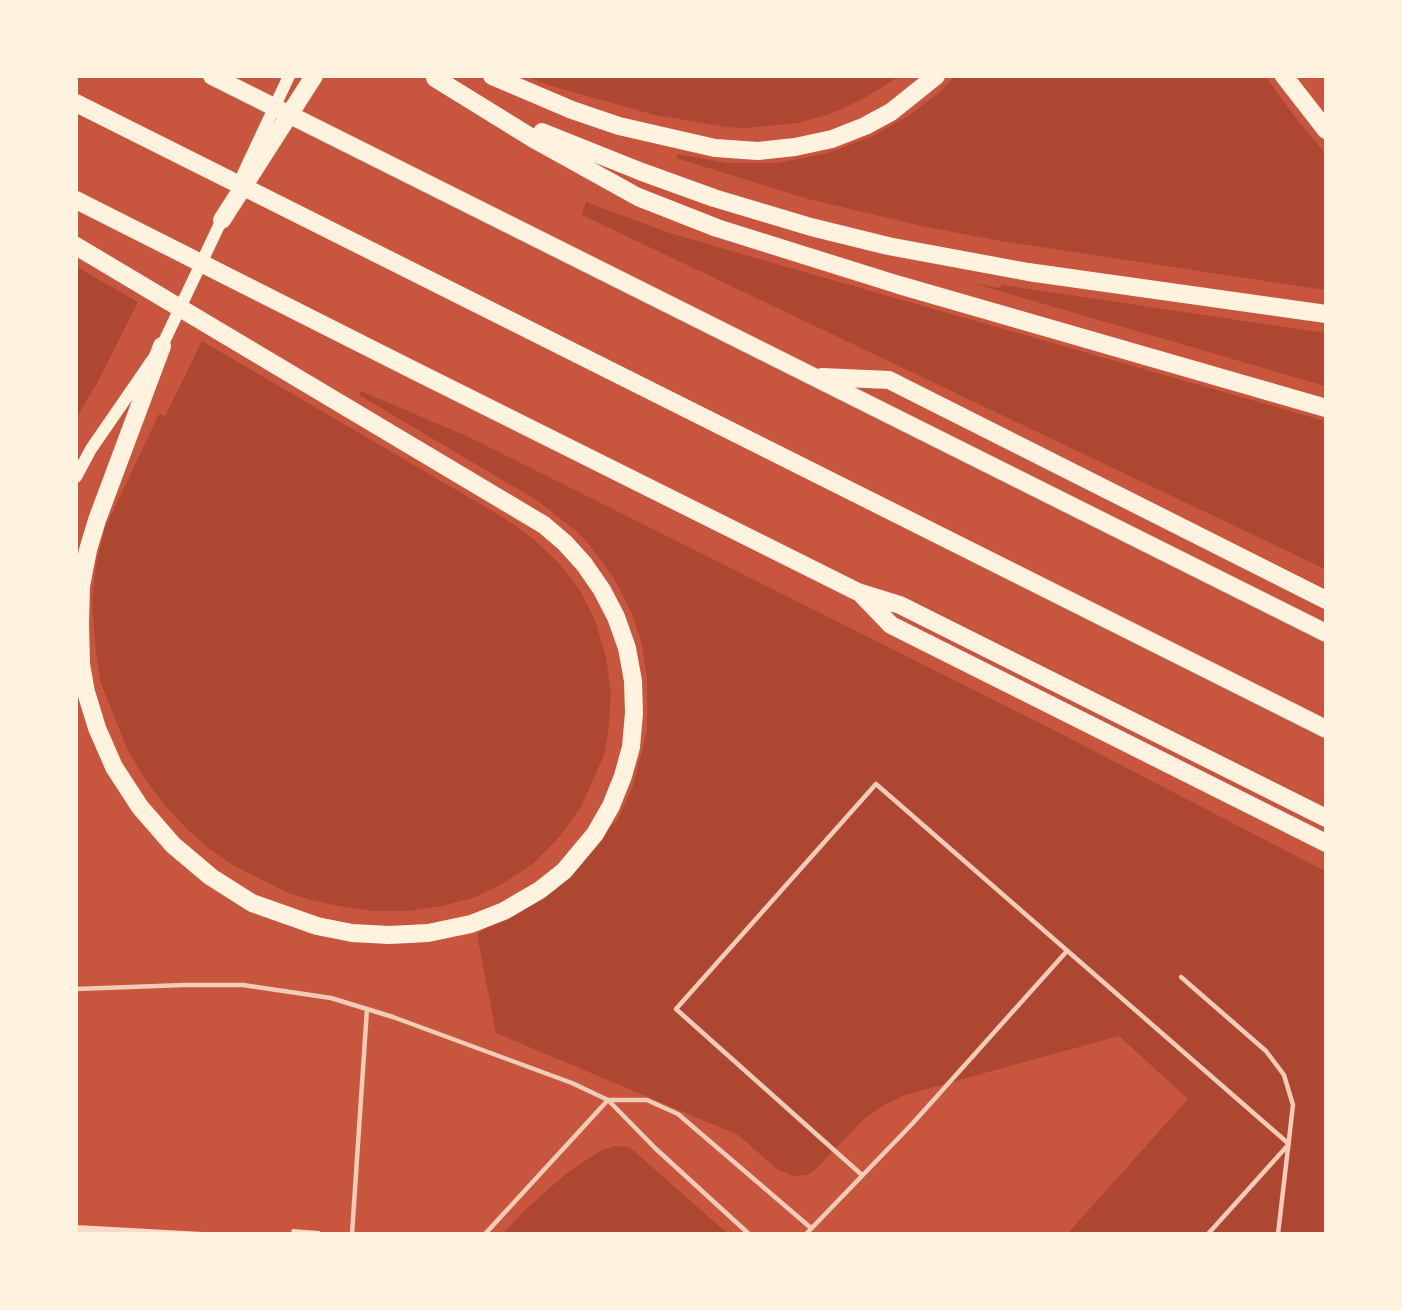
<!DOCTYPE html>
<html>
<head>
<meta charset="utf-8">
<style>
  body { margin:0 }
  #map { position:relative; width:1402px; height:1310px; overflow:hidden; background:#c8553d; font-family:Rubik,sans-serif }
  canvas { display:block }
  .frame { position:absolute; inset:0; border:78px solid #fff3e0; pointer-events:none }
</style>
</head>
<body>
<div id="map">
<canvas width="1402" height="1310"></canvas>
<div class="frame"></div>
</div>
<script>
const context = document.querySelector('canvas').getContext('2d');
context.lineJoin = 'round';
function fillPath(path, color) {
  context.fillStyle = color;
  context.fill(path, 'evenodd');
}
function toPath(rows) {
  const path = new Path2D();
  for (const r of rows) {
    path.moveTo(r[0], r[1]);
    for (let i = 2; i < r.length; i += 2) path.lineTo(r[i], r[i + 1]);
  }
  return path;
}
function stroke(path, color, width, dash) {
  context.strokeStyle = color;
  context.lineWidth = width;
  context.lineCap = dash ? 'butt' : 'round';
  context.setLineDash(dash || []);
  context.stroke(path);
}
fillPath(toPath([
  [955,76,1266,77,1298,121,1325,153,1325,290,1001,241,926,227,808,199,676,158,678,154,727,163,777,163,828,153,873,136,908,116,940,92],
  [528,77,898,77,863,99,830,114,798,123,745,128,726,127,655,115,548,85],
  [586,202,667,232,745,255,1325,421,1325,569,582,215],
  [77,267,138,302,97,383,77,417],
  [972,283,1000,288,1002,285,1325,333,1325,386],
  [202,341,506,519,533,539,558,562,579,589,595,620,606,657,611,693,608,735,604,755,581,807,560,836,534,863,504,883,473,898,442,906,408,911,374,911,345,907,314,901,286,892,233,865,208,848,186,828,166,807,145,779,127,749,100,681,95,642,92,603,96,565,105,528,159,414,165,416],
  [361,391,471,438,1042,724,1325,871,1325,1233,1068,1233,1188,1099,1119,1036,905,1095,882,1106,862,1121,816,1169,807,1175,793,1176,777,1169,738,1135,496,1033,477,935,617,821,633,786,647,731,647,679,642,645,632,614,613,577,588,543,576,531,538,501,359,395],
  [614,1146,628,1147,634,1151,727,1233,504,1233,527,1208,567,1173,600,1151]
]), '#ae4732');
fillPath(toPath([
  [76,1225,203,1232,203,1234,76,1234],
  [292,1229,320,1231,320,1234,291,1234]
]), '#f7dbc8');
stroke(toPath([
  [1181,977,1266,1051,1284,1075,1293,1105,1278,1234],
  [76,989,184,985,243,985,331,998,393,1017,572,1083,608,1100,655,1148,749,1234],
  [608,1100,647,1100,678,1114,811,1228],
  [862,1175,676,1009,876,784,1289,1144,1208,1234],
  [352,1234,367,1009],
  [485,1234,608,1100],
  [806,1234,913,1123,1067,951]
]), '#f1ccb7', 4.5);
stroke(toPath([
  [243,174,289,76],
  [76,477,91,449,162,346,224,215]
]), '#fff3e0', 12);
stroke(toPath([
  [212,76,1326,633],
  [492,76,572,110,619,126,715,148,758,151,795,147,832,139,865,126,891,112,936,76],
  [1284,76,1326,130],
  [435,78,537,141,638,197,717,228,899,285,1326,408],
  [76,103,1326,729],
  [542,132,642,172,714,198,811,227,888,246,1028,272,1326,314],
  [76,200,411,369,858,592,900,605,1326,818],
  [222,220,314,76],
  [76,246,544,525,565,543,584,564,602,590,616,617,627,648,633,681,634,713,631,747,623,776,611,806,595,834,564,871,540,890,504,911,471,924,428,933,389,935,352,933,317,926,252,903,211,877,173,845,140,807,114,767,97,728,86,692,81,664,80,623,81,586,88,550,97,520,162,346],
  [822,377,889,380,1326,600],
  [862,595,891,625,1326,843]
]), '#fff3e0', 18);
</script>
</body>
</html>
